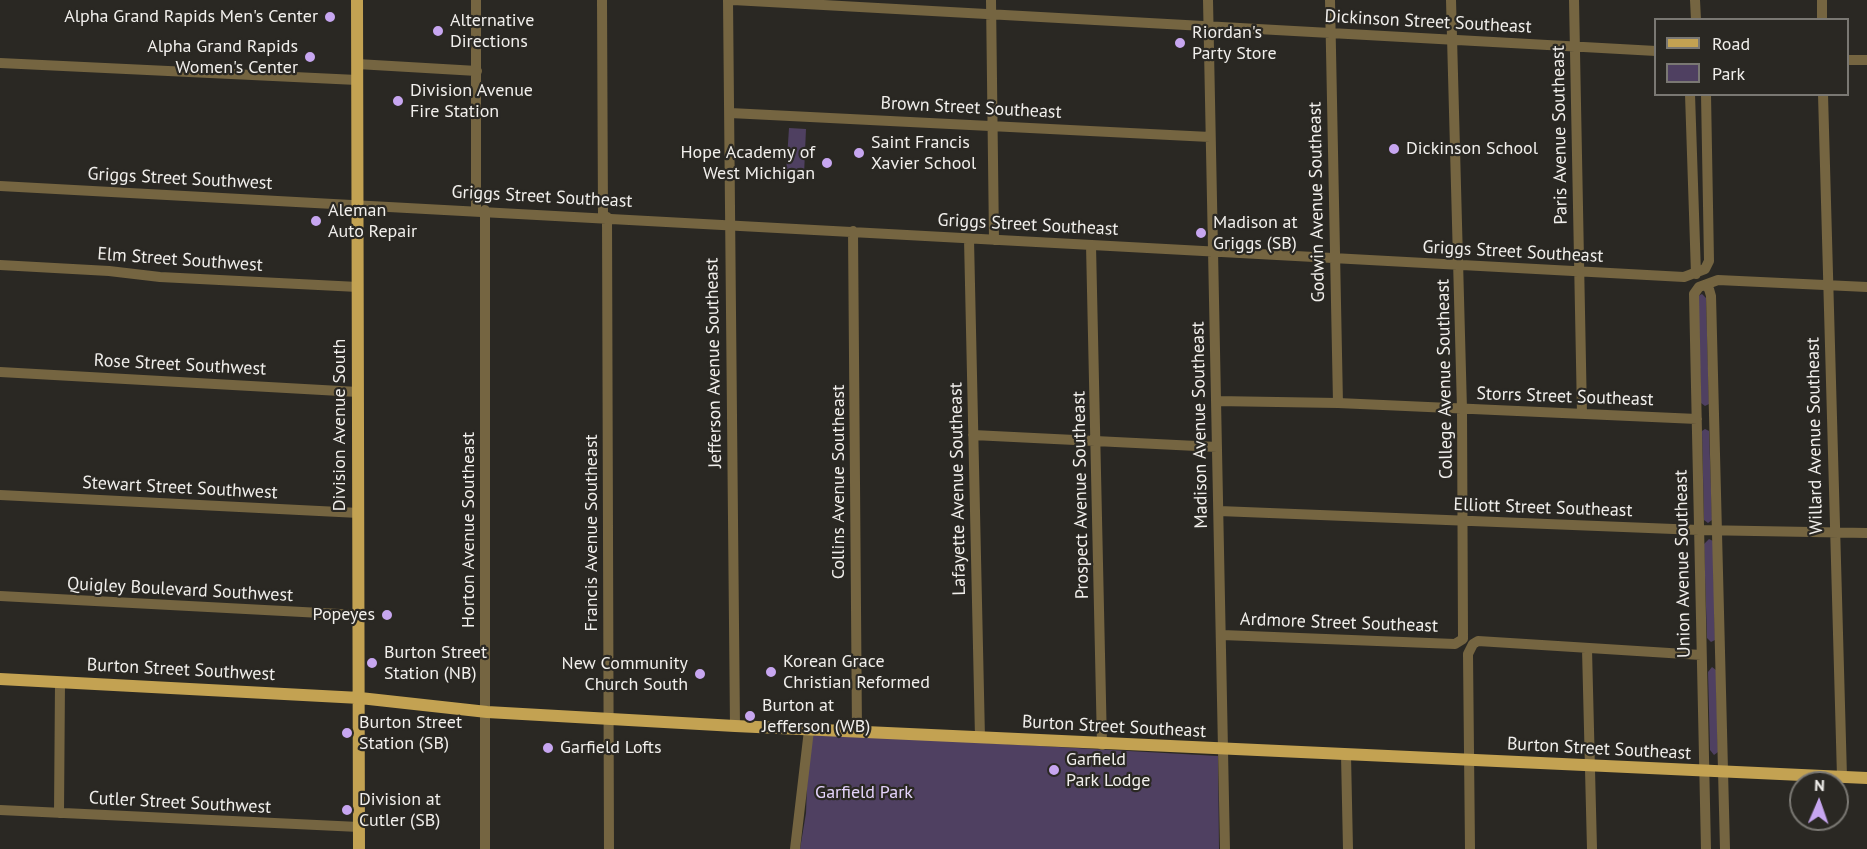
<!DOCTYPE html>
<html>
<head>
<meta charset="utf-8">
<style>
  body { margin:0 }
  #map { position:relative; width:1867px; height:849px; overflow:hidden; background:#2a2823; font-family:"PT Sans",sans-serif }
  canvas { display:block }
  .legend { position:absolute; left:1654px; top:18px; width:195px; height:78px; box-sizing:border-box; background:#2a2823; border:2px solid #7a7873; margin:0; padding:8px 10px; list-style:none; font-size:18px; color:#f1efec }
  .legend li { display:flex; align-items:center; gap:12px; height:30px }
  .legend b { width:30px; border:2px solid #7a7873 }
  .north { position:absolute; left:1789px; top:771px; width:60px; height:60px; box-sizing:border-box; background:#2a2823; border:2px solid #7a7873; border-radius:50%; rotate:2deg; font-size:16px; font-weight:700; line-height:24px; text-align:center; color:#f1efec }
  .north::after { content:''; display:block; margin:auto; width:21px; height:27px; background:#c7a6f0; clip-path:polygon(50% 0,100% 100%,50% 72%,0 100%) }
</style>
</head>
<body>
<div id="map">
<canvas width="1867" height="849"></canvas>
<ul class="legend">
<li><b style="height:8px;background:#c3a252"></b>Road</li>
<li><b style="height:16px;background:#4f4061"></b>Park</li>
</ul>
<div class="north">N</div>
</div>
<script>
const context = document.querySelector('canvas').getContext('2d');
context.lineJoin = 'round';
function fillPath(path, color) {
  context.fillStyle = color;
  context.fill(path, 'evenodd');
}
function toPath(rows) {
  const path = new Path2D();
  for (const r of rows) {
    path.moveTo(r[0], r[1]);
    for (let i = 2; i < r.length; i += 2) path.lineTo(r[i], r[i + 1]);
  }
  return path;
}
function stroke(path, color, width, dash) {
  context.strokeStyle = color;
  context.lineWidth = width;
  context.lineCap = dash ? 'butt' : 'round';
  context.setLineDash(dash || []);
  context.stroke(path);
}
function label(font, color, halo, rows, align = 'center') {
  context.font = font + ' "PT Sans",sans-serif';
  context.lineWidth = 4.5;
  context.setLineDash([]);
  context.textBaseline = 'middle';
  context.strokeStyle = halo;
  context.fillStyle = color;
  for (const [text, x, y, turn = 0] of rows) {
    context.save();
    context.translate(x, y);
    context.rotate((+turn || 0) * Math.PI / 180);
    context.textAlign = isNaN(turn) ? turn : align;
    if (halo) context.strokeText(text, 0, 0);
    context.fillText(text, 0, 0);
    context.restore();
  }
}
fillPath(toPath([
  [789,128,806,129,804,175,786,174],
  [1702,294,1706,298,1709,404,1705,406,1701,403,1698,296],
  [1705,429,1709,431,1712,520,1708,523,1704,520,1702,431],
  [1709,539,1713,541,1715,640,1711,642,1707,638,1704,544],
  [1712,667,1716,670,1718,752,1714,755,1710,750,1708,672],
  [809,733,1218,756,1219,849,800,849,806,813]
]), '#4f4061');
stroke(toPath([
  [602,0,603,217],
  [728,0,735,726],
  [733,0,1656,51],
  [991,0,994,240],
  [1208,0,1225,849],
  [1330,0,1338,403],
  [1574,0,1582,414],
  [1695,0,1696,20],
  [1822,0,1822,20],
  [1848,60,1867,60],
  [0,63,357,80],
  [357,64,477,71],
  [1690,94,1696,274],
  [1823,94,1842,777],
  [730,113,1210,137],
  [0,186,1684,277,1705,269,1709,261,1706,94],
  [476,210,476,0],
  [607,217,609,849],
  [853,231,857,732],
  [969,239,980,738],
  [1091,245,1102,745],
  [0,265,109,271,160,277,358,287],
  [1705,285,1709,289,1711,296,1725,849],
  [0,372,358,392],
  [1216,401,1338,403,1697,419],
  [973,435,1217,447],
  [0,495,359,513],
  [1219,511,1699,530,1867,533],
  [0,596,359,615],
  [1222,635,1455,644,1463,639,1462,409,1451,0],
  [1587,649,1592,849],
  [1346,755,1348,849],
  [0,810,359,827],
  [59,813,60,682],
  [485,849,485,210],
  [795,849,809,730],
  [1470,849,1468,654,1473,644,1478,641,1701,655],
  [1706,849,1694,294,1699,287,1718,280,1867,287]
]), '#756541', 10);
stroke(toPath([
  [357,0,359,849],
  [0,679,360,698,487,712,735,726,1867,778]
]), '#c3a252', 12);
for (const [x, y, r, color] of [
  [330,17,6,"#c7a6f0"],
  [438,31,6,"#c7a6f0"],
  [1180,43,6,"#c7a6f0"],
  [310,57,6,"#c7a6f0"],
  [398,101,6,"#c7a6f0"],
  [1394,149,6,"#c7a6f0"],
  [859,153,6,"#c7a6f0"],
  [827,163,6,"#c7a6f0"],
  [316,221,6,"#c7a6f0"],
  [1201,233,6,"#c7a6f0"],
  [387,615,6,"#c7a6f0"],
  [372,663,6,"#c7a6f0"],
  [771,672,6,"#c7a6f0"],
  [700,674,6,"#c7a6f0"],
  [750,716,6,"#c7a6f0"],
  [347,733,6,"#c7a6f0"],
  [548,748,6,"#c7a6f0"],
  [1054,770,6,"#c7a6f0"],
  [347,810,6,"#c7a6f0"]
]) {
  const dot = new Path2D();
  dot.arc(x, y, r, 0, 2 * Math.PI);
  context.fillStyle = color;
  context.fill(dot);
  stroke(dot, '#2a2823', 2);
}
label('18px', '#f1efec', '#2a2823', [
  ["Alpha Grand Rapids Men's Center",318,17,"right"],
  ["Alternative",450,21],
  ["Directions",450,42],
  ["Riordan's",1192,33],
  ["Party Store",1192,54],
  ["Alpha Grand Rapids",298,47,"right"],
  ["Women's Center",298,68,"right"],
  ["Division Avenue",410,91],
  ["Fire Station",410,112],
  ["Saint Francis",871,143],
  ["Xavier School",871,164],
  ["Dickinson School",1406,149],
  ["Hope Academy of",815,153,"right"],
  ["West Michigan",815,174,"right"],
  ["Aleman",328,211],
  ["Auto Repair",328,232],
  ["Madison at",1213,223],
  ["Griggs (SB)",1213,244],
  ["Popeyes",375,615,"right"],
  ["Burton Street",384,653],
  ["Station (NB)",384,674],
  ["Korean Grace",783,662],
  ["Christian Reformed",783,683],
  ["New Community",688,664,"right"],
  ["Church South",688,685,"right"],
  ["Burton at",762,706],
  ["Jefferson (WB)",762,727],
  ["Burton Street",359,723],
  ["Station (SB)",359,744],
  ["Garfield Lofts",560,748],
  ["Garfield",1066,760],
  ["Park Lodge",1066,781],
  ["Division at",359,800],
  ["Cutler (SB)",359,821]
], 'left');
label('18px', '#f1efec', '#2a2823', [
  ["Dickinson Street Southeast",1428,22,3],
  ["Brown Street Southeast",971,108,3],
  ["Paris Avenue Southeast",1560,135,-91],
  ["Griggs Street Southwest",180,179,3],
  ["Griggs Street Southeast",542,197,3],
  ["Godwin Avenue Southeast",1317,202,-91],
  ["Griggs Street Southeast",1028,225,3],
  ["Griggs Street Southeast",1513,252,3],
  ["Elm Street Southwest",180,260,4],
  ["Jefferson Avenue Southeast",714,363,-91],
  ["Rose Street Southwest",180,365,3],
  ["College Avenue Southeast",1445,379,-91],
  ["Storrs Street Southeast",1565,397,2],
  ["Division Avenue South",340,425,-90],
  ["Madison Avenue Southeast",1200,425,-91],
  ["Willard Avenue Southeast",1815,436,-91],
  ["Collins Avenue Southeast",839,482,-90],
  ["Stewart Street Southwest",180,488,3],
  ["Lafayette Avenue Southeast",958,489,-91],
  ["Prospect Avenue Southeast",1081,495,-91],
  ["Elliott Street Southeast",1543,508,2],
  ["Horton Avenue Southeast",469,530,-90],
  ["Francis Avenue Southeast",592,533,-90],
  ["Union Avenue Southeast",1683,564,-91],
  ["Quigley Boulevard Southwest",180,590,3],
  ["Ardmore Street Southeast",1339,623,2],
  ["Burton Street Southwest",181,670,3],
  ["Burton Street Southeast",1114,727,3],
  ["Burton Street Southeast",1599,749,3],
  ["Cutler Street Southwest",180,803,3]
]);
label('18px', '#e4d3fb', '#2a2823', [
  ["Garfield Park",864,793]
]);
</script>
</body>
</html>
